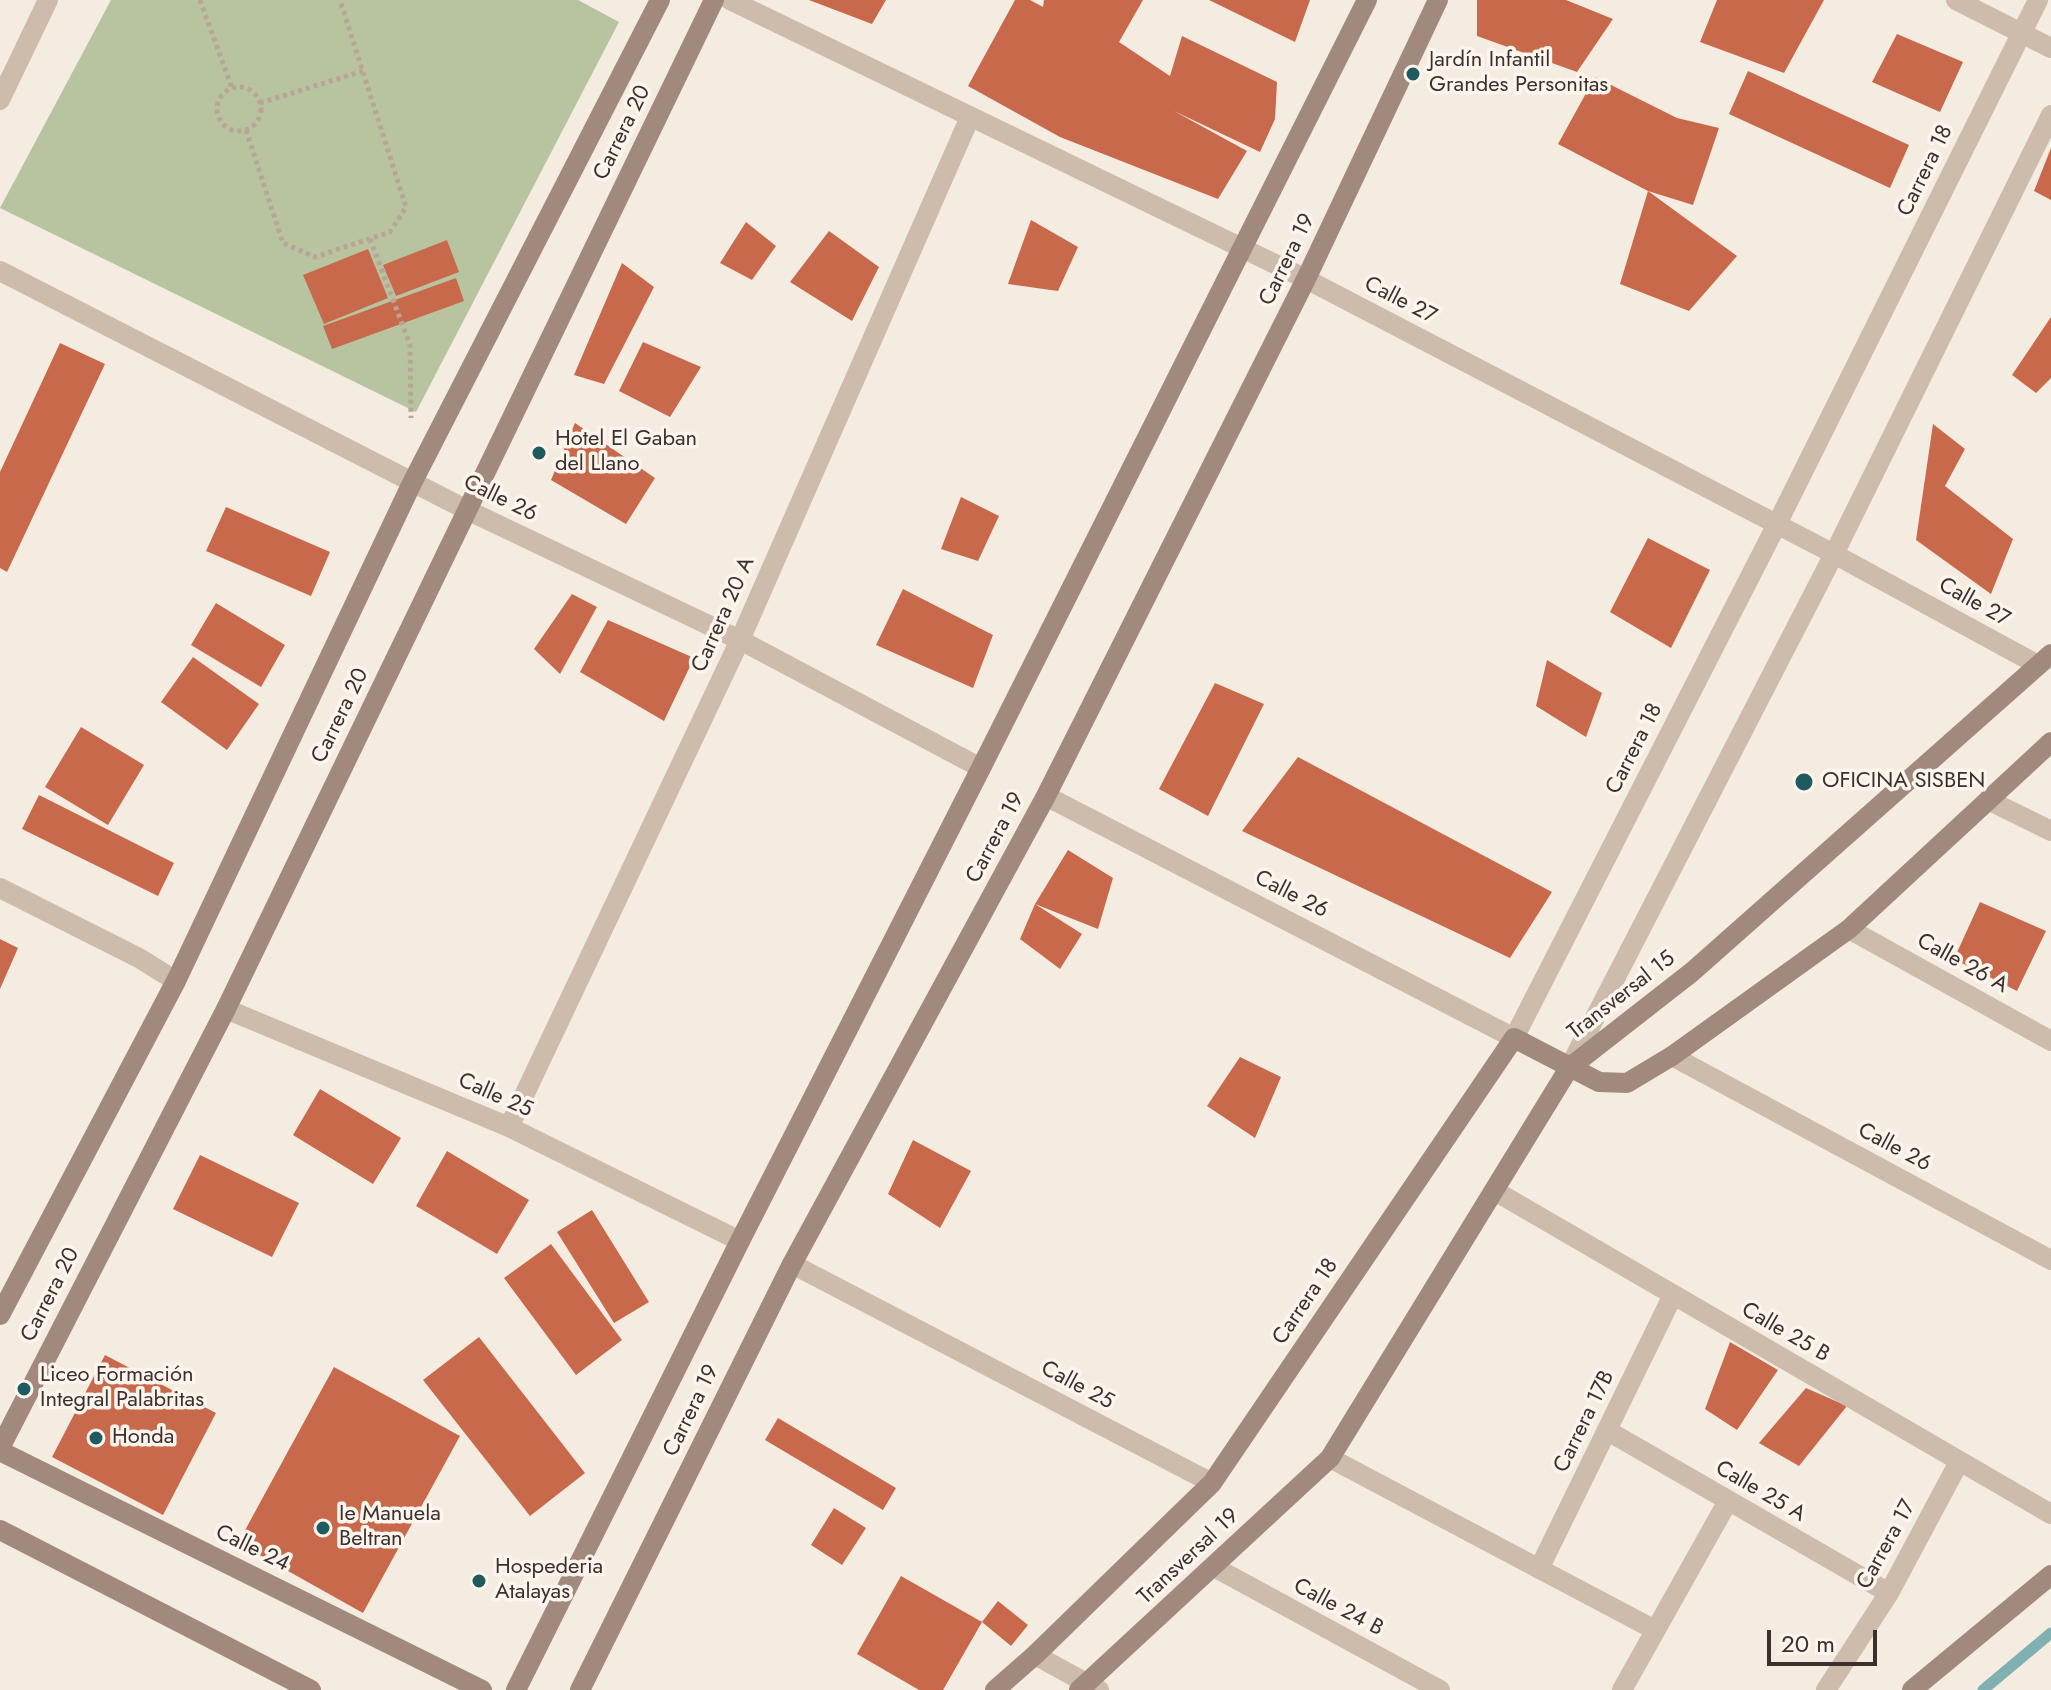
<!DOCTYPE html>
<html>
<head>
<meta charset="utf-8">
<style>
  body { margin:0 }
  #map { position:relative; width:2051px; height:1690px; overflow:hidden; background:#f4ebe1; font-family:Jost,sans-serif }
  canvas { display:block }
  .scale { position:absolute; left:1767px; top:1630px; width:110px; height:36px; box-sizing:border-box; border:4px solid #3b302b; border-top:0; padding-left:10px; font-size:24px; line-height:28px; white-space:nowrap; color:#3b302b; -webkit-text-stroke:6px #fbf5ee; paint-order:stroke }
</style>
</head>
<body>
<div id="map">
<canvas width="2051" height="1690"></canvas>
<div class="scale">20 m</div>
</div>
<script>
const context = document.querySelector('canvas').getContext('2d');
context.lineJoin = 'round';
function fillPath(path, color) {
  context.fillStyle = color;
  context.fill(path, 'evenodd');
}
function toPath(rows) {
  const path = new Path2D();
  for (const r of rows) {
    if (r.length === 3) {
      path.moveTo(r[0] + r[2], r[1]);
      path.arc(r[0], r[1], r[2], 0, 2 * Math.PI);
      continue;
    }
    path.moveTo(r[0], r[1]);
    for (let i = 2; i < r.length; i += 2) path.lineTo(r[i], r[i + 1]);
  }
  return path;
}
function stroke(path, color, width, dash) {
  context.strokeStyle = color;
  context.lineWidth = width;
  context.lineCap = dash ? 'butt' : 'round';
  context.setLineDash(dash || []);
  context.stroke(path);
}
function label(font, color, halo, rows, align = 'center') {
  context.font = font + ' Jost,sans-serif';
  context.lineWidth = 7;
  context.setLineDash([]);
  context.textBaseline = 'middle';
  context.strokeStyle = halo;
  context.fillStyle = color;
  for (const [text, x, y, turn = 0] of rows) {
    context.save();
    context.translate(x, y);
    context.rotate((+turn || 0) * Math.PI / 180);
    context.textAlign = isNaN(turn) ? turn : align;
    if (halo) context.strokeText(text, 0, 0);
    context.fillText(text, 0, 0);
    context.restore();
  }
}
fillPath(toPath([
  [111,0,578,0,619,22,416,412,0,208]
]), '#b8c4a0');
stroke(toPath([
  [1983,1690,2051,1633]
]), '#7fb0b2', 11);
fillPath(toPath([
  [809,0,886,0,872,24],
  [1015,0,1030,0,1043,7,1044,0,1143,0,1119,42,1170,76,1182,36,1277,82,1275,119,1260,152,1174,111,1247,151,1218,199,1060,137,968,86],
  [1209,0,1310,0,1295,42],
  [1477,0,1566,0,1613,19,1577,72,1477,36],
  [1717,0,1824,0,1784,73,1700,42],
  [1897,34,1963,62,1940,112,1872,82],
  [1748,71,1909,145,1890,188,1729,114],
  [1595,77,1677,118,1719,128,1693,205,1648,191,1737,256,1689,311,1620,284,1648,191,1558,144],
  [2051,148,2051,200,2034,191],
  [1031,220,1078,247,1058,291,1008,284],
  [746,222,776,246,752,280,720,263],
  [829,231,879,267,852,321,790,282],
  [447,240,459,272,396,296,383,265],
  [368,249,388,298,324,324,303,275],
  [622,263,654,287,604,384,574,375],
  [456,278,464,301,332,349,323,326],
  [2051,317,2051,378,2036,393,2012,375],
  [643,342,701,367,670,417,619,391],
  [60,343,105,364,7,572,0,568,0,472],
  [575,423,655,478,626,524,551,480],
  [1933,424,1965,449,1945,486,2013,539,1991,594,1916,540],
  [961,497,999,516,978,561,941,549],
  [226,507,330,552,311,596,206,551],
  [1648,538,1710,570,1671,648,1610,612],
  [903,589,993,635,973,688,876,645],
  [572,594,597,607,560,674,534,649],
  [216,603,285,645,261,687,191,645],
  [608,620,694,658,664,721,580,672],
  [193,657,259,704,227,750,161,702],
  [1547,660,1602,693,1586,737,1536,706],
  [1215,683,1264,704,1208,816,1159,789],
  [81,727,144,765,108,825,45,787],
  [1298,757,1552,892,1510,958,1242,831],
  [39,795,174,863,158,896,22,829],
  [1068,850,1113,878,1098,929,1035,904],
  [1980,902,2046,931,2017,991,1954,959],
  [1035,904,1082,934,1060,969,1020,939],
  [0,939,18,948,0,989],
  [1240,1057,1281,1077,1255,1138,1207,1106],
  [320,1089,401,1138,373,1184,293,1135],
  [913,1140,971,1171,940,1228,888,1194],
  [447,1151,529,1200,497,1254,416,1206],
  [200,1155,299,1203,272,1257,173,1209],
  [592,1210,649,1302,614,1323,557,1232],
  [551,1244,622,1340,576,1375,504,1278],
  [479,1337,585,1473,530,1516,423,1380],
  [1730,1342,1778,1370,1737,1430,1705,1409],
  [105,1355,216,1413,163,1515,52,1457],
  [334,1367,460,1436,363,1613,238,1543],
  [1806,1388,1847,1406,1799,1466,1759,1443],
  [778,1418,896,1488,883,1510,765,1440],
  [834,1508,866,1528,842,1565,811,1545],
  [901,1576,982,1622,943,1690,919,1690,857,1654],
  [998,1601,1028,1625,1011,1646,982,1622]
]), '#c8694b');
stroke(toPath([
  [200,0,232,88],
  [239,109,22],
  [260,103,363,71],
  [246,130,283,243,315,257,390,232,406,207,340,0],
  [370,239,410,345,411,418]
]), '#b9a596', 5, [4, 4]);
stroke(toPath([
  [730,0,1306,279,1834,554,2038,665],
  [1956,0,2051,48],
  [0,100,48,0],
  [0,271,467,510,740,640,981,768],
  [1046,796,1514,1038,1777,524,2038,0],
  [1988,800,2051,831],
  [0,888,139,958,176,981],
  [1849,929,2051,1041],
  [226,1009,509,1127,740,1241],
  [1672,1056,2051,1260],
  [1569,1068,1834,554,2051,115],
  [509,1127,740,640,970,117],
  [1495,1191,2051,1514],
  [792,1264,1212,1483],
  [1608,1431,1889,1593],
  [1330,1458,1655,1630],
  [1214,1567,1440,1690],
  [1539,1569,1673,1295],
  [1035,1655,1099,1690],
  [1622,1690,1728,1501],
  [1826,1690,1889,1593,1959,1462]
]), '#cdbbac', 20);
stroke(toPath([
  [0,1315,176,981,412,483,660,0],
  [0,1448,226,1009,714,0],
  [0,1451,482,1690],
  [0,1530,311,1690],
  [516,1690,740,1241,981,768,1367,0],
  [580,1690,792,1264,1046,796,1306,279,1438,0],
  [995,1690,1035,1655,1212,1483,1514,1038,1599,1082,1627,1083,1672,1056,1849,929,2051,742],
  [1079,1690,1330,1458,1569,1068,1692,972,2051,654],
  [1912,1690,2051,1575]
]), '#a18a7d', 20);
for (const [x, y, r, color] of [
  [1413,74,8,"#1f5a5e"],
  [539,453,8,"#1f5a5e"],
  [1804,782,10,"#1f5a5e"],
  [24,1389,8,"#1f5a5e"],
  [96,1438,8,"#1f5a5e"],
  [323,1528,8,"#1f5a5e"],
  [479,1581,8,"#1f5a5e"]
]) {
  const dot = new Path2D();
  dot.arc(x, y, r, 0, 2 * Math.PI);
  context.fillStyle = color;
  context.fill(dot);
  stroke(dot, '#fbf5ee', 3);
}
label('22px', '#3b302b', '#fbf5ee', [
  ["Jardín Infantil",1429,61],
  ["Grandes Personitas",1429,86],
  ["Hotel El Gaban",555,440],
  ["del Llano",555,465],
  ["OFICINA SISBEN",1822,782],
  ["Liceo Formación",40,1376],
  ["Integral Palabritas",40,1401],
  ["Honda",112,1438],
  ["Ie Manuela",339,1515],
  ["Beltran",339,1540],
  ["Hospederia",495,1568],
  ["Atalayas",495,1593]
], 'left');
label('22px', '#3b302b', '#fbf5ee', [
  ["Carrera 20",623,133,-64],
  ["Carrera 18",1926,171,-64],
  ["Carrera 19",1288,260,-64],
  ["Calle 27",1400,301,27],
  ["Calle 26",500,499,26],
  ["Calle 27",1974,603,29],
  ["Carrera 20 A",724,615,-66],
  ["Carrera 20",341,716,-64],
  ["Carrera 18",1635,749,-63],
  ["Carrera 19",996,838,-62],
  ["Calle 26",1291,895,27],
  ["Calle 26 A",1962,964,29],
  ["Transversal 15",1622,996,-38],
  ["Calle 25",495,1096,24],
  ["Calle 26",1894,1148,28],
  ["Carrera 20",51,1295,-63],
  ["Carrera 18",1306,1302,-56],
  ["Calle 25 B",1785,1333,30],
  ["Calle 25",1077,1386,28],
  ["Carrera 19",692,1411,-64],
  ["Carrera 17B",1585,1422,-64],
  ["Calle 25 A",1760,1492,30],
  ["Carrera 17",1887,1545,-61],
  ["Calle 24",252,1549,26],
  ["Transversal 19",1189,1557,-43],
  ["Calle 24 B",1338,1608,28]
]);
</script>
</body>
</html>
